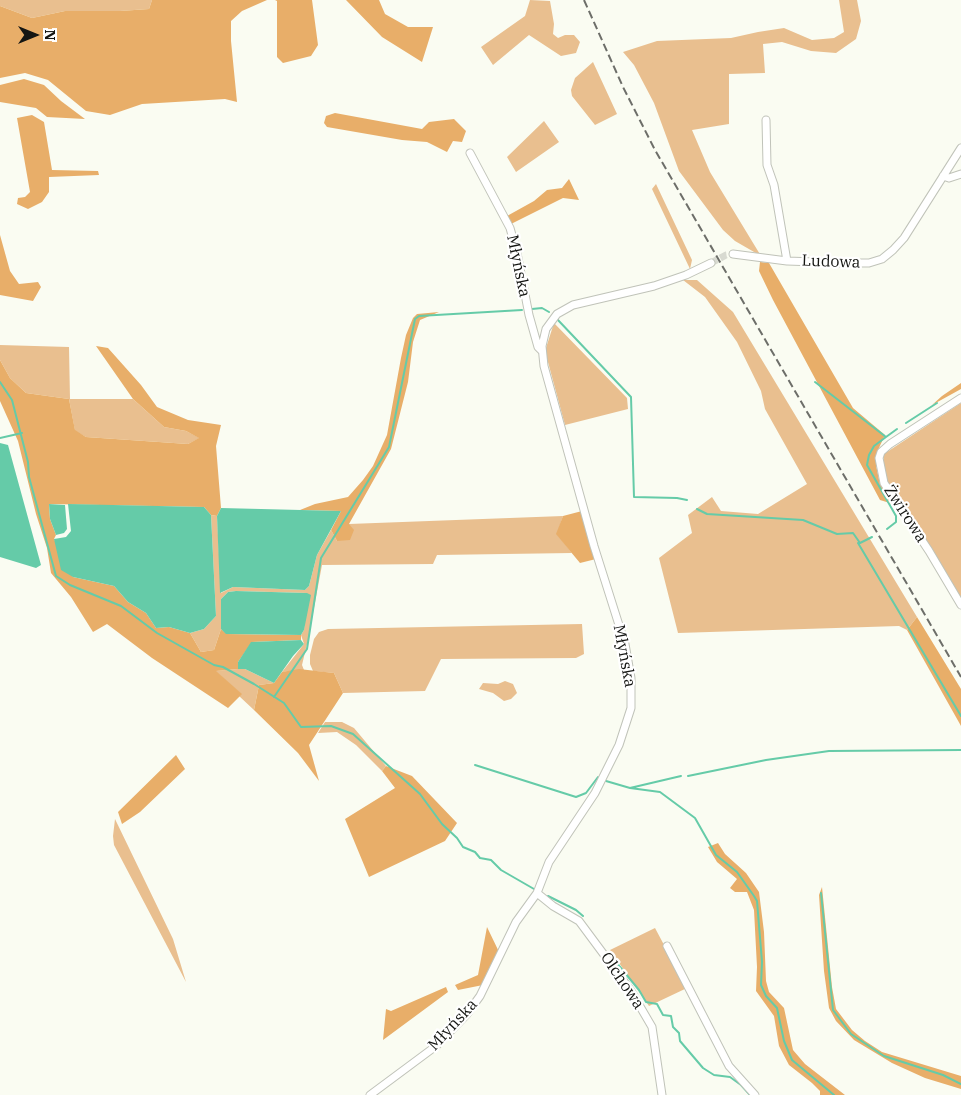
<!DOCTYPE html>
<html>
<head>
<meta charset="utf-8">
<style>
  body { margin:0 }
  #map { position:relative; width:961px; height:1095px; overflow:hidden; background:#fafcf2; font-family:"IBM Plex Serif",serif }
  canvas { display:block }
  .north { position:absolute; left:10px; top:10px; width:50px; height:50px; -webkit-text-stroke:4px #fff; paint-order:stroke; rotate:90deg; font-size:14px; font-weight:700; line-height:20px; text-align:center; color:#151613 }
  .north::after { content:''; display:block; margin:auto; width:18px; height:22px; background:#151613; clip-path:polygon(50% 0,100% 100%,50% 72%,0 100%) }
</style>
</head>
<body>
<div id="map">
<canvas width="961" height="1095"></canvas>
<div class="north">N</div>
</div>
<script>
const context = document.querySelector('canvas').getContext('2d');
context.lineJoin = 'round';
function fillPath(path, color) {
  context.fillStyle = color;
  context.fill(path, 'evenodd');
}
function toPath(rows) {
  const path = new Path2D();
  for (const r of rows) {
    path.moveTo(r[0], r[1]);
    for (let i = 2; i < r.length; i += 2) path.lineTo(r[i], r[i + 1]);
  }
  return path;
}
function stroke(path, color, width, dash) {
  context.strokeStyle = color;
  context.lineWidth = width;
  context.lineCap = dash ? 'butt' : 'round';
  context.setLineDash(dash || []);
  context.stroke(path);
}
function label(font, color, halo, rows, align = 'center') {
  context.font = font + ' "IBM Plex Serif",serif';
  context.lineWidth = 4.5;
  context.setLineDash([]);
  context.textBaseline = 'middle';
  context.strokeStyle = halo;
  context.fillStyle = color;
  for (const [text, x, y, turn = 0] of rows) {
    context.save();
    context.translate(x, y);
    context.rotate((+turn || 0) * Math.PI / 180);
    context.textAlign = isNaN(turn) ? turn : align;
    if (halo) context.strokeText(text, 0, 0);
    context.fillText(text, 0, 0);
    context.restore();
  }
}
fillPath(toPath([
  [0,0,152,0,149,9,120,11,65,11,32,18,0,6],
  [530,0,550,1,554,24,553,34,558,38,565,35,574,35,580,42,576,53,561,56,529,35,493,65,481,47,525,16],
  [839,0,857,0,861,21,856,39,836,53,811,51,782,42,763,44,765,73,729,74,729,124,692,130,710,172,761,256,735,241,723,230,679,171,654,103,634,65,623,52,657,41,731,38,758,32,784,28,812,40,834,38,844,32],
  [593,62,617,114,595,125,572,96,571,90,575,78],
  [544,121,559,142,516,172,507,157],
  [656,184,692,260,690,269,652,189],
  [683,280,697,280,733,312,917,617,907,630,899,626,678,633,659,558,692,533,688,515,712,497,721,511,758,514,807,484,765,409,761,391,737,342,705,297],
  [554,323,627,398,628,409,565,425,545,351],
  [0,345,69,347,70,399,133,399,164,427,186,431,200,438,188,444,86,437,75,431,69,399,26,393,10,378,0,360],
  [961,403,961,599,887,481,883,464,884,454],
  [211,515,217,516,221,593,233,587,305,590,309,586,317,555,331,530,337,541,349,524,563,516,557,534,572,553,437,555,433,564,322,565,308,640,302,665,304,670,282,672,304,644,301,635,304,630,307,593,236,591,228,592,221,599,221,629,214,650,201,652,190,633,204,629,216,616],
  [582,624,584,654,576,658,441,659,425,691,343,693,334,673,313,671,310,664,310,655,314,639,319,632,328,629],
  [238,669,245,669,274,683,259,685,254,710,239,696,241,694,215,671],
  [505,681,513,684,517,693,511,699,504,701,493,693,479,689,483,683,498,684],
  [325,722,342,722,354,728,386,766,382,771,356,745,337,732,318,733],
  [115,819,173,939,186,982,114,845,113,836],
  [655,928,687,988,649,1006,610,950]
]), '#e9bf8f');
fillPath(toPath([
  [152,0,267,0,242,11,231,21,231,41,237,102,225,99,142,104,110,115,86,111,48,80,25,73,0,78,0,6,32,18,65,11,120,11,149,9],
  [275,0,312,0,318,45,311,56,283,63,277,57,277,1],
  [346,0,379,0,385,14,408,27,433,27,422,62,382,37],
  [24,79,44,85,61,101,85,119,47,117,36,108,0,102,0,85],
  [335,113,422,129,429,122,454,119,466,131,462,142,453,141,447,152,427,142,402,140,327,127,324,123,326,116],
  [32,115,44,122,52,170,98,171,99,175,49,177,49,192,42,202,28,209,17,204,18,198,25,197,30,192,17,118],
  [569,179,579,200,563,198,511,224,507,216,534,201,547,190,562,188],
  [0,235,10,271,19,284,38,282,41,287,33,301,0,295],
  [760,262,769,263,853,408,885,435,878,450,876,465,880,484,893,504,880,500,773,300,759,271],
  [439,312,420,320,413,342,408,382,391,449,349,524,354,530,350,540,337,541,331,530,341,511,300,510,315,504,348,497,363,480,373,466,387,435,401,358,406,335,413,318,417,314],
  [96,346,108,348,141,385,157,407,188,420,221,425,216,446,221,508,217,516,211,515,204,507,49,504,50,519,56,535,54,539,73,577,114,586,128,602,146,613,156,628,169,627,190,633,201,652,214,650,221,629,227,634,301,635,301,640,252,642,238,662,238,669,216,671,242,694,228,708,152,658,107,624,93,632,71,597,51,573,47,548,36,514,18,441,0,401,0,360,10,378,26,393,69,399,75,430,86,437,188,444,199,438,186,431,164,427,133,399],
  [961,383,961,389,932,405,942,396],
  [582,511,596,559,580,563,556,534,563,516],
  [917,617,961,689,961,726,907,630],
  [299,669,334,673,343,693,309,745,319,781,298,753,254,710,259,685,274,683,282,672],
  [176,755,185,769,140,812,122,824,118,812],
  [386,766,412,776,457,823,445,841,369,877,345,819,395,788,382,771],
  [718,843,725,854,746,873,759,892,764,932,766,981,769,992,784,1008,793,1050,805,1064,845,1095,820,1095,820,1091,812,1083,789,1065,779,1046,774,1016,756,991,757,967,754,910,747,892,735,892,730,888,737,879,717,862,708,847],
  [822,887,832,987,836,1009,852,1030,865,1041,882,1052,961,1076,961,1089,925,1078,892,1063,854,1040,836,1021,829,1008,824,971,819,895],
  [487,927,500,954,483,985,458,990,455,985,478,975],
  [446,987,448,992,383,1040,386,1009,391,1011]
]), '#e8ae69');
fillPath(toPath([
  [0,443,8,445,41,565,36,568,0,557],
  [49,504,65,505,67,529,64,533,56,535,50,519],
  [68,504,204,507,211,515,216,616,204,629,190,633,169,627,156,628,146,613,128,602,114,586,73,577,61,570,54,539,66,537,71,531],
  [221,508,341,511,317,555,309,586,305,590,233,587,220,593,217,516],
  [236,591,307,593,311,595,304,630,301,635,226,634,221,629,221,599,228,592],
  [301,640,304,644,293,656,274,683,245,669,238,669,238,662,251,642]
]), '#65cba8');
stroke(toPath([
  [532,309,542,308,549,312],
  [557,319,631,397,634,497,677,498,687,500],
  [0,382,12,400,28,462,29,477,56,576,70,585,121,606,157,633,214,665,223,667,254,684,284,703,301,727,331,726,353,734,420,794,442,824,457,838,463,847,475,852,480,858,491,860,501,870,534,889],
  [815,382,886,437,874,446,869,455,867,465,896,516,896,522,887,529],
  [906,423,937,403],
  [886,437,897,429],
  [0,438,22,433],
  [697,509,707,514,803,520,837,534,853,533,860,543,872,537],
  [858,543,961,716],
  [274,697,307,649,321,558,389,447,415,319,419,316,522,310],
  [475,765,576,797,586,793,598,777],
  [688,776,766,760,829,751,961,750],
  [606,781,630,788,681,776],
  [630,788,660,792,695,818,716,855,737,872,754,896,757,901,762,962,761,985,766,996,777,1008,784,1041,792,1060,834,1095],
  [821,893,833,1010,851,1034,884,1056,943,1075,961,1084],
  [548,896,576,910,583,916],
  [611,956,639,990,646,1002,657,1004,663,1015,671,1016,673,1027,679,1033,680,1041,703,1068,714,1075,730,1077,741,1085,750,1095]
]), '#65cba8', 2);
stroke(toPath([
  [711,263,726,255,733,254]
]), '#d8dad1', 7, [7, 3.5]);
const street = toPath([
  [766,120,767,165,774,185,787,261],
  [470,153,510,228,517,253,529,315,538,347,542,351],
  [943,176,949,178,961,174],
  [733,254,787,261,844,263,869,263,882,259,893,250,904,238,961,148],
  [961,398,890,444,881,452,879,458,884,483,929,551,961,605],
  [537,893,553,906,579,921,631,991,652,1027,662,1095],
  [667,946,729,1066,755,1095],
  [370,1095,436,1046,467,1014,480,996,516,922,537,893,549,862,595,793,619,745,631,708,631,678,625,644,594,546,544,366,542,346,546,329,557,314,573,305,654,286,686,275,711,263]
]);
stroke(street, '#c0c3b9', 9);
stroke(street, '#fff', 7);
stroke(toPath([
  [584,0,623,87,655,150,961,677]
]), '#6d6e69', 2, [8, 4]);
label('16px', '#151613', '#fff', [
  ["Ludowa",831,262,2],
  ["Młyńska",518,266,78],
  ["Żwirowa",905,514,57],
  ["Młyńska",624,656,79],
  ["Olchowa",622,981,56],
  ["Młyńska",453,1025,-47]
]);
</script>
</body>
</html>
